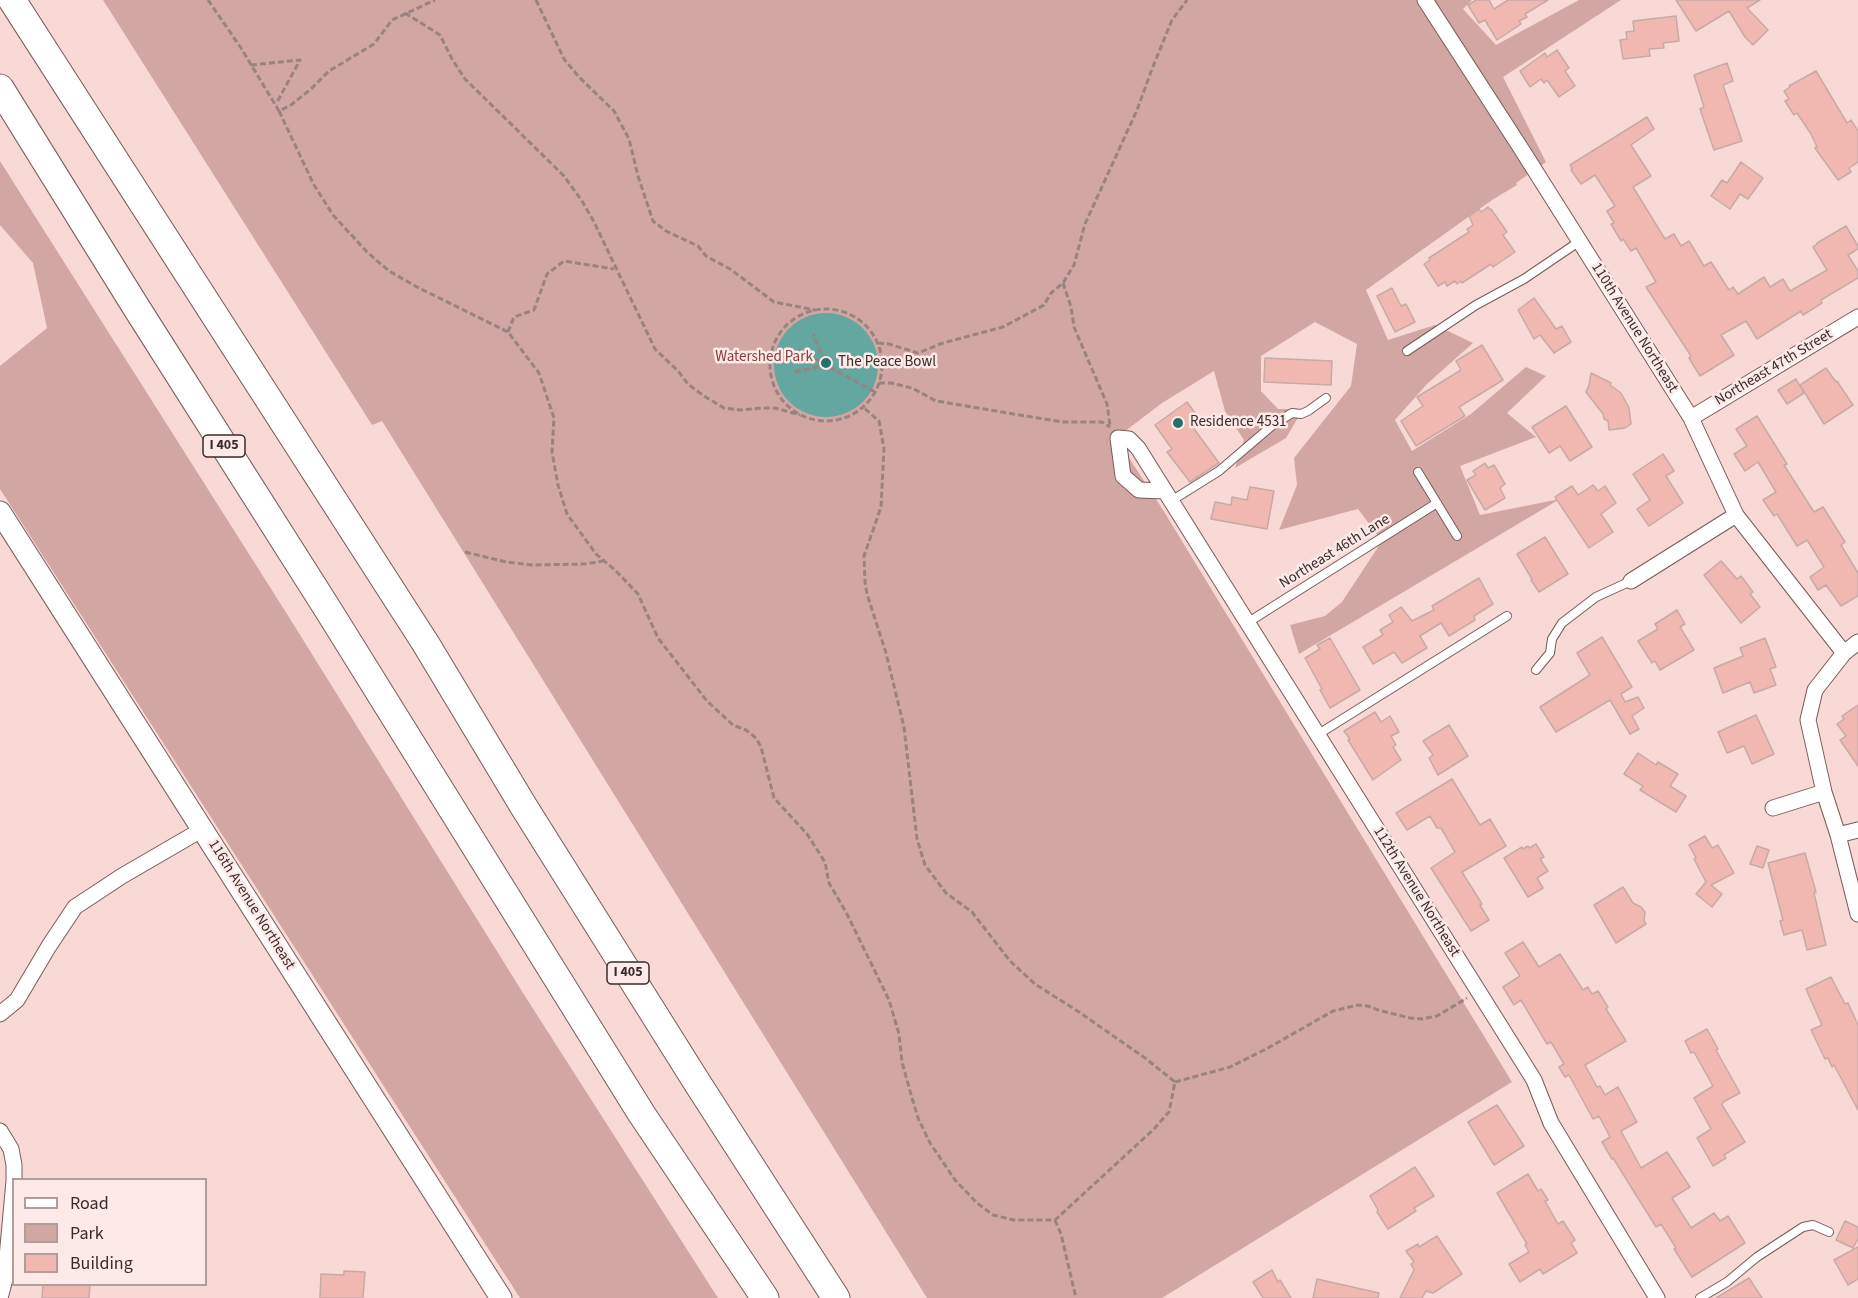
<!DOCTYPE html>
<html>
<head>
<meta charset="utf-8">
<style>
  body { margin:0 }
  #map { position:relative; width:1858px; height:1298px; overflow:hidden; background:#f9d9d6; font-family:"Source Sans 3",sans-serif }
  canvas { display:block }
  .legend { position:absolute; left:12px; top:1178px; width:195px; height:108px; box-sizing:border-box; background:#fdeae8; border:2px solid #ae9e9c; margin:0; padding:8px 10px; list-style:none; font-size:18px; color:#382c2b }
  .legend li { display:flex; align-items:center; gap:12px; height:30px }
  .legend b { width:30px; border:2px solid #ae9e9c }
</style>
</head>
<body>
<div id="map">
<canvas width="1858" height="1298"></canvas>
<ul class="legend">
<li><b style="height:8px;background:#fff"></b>Road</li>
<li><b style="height:16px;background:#d2a6a2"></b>Park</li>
<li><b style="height:16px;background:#f1b8b2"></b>Building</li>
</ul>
</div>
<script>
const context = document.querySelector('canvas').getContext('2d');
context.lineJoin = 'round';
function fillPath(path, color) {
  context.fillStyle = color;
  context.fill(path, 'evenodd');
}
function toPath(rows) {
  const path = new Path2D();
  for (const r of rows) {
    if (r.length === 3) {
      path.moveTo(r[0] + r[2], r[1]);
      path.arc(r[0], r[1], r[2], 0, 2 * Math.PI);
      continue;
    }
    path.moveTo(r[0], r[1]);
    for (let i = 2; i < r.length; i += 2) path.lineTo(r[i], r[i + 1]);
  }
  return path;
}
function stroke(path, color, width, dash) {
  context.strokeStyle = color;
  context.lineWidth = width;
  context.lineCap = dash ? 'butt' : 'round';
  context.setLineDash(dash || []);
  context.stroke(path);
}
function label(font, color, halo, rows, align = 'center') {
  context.font = font + ' "Source Sans 3",sans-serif';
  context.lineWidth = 5;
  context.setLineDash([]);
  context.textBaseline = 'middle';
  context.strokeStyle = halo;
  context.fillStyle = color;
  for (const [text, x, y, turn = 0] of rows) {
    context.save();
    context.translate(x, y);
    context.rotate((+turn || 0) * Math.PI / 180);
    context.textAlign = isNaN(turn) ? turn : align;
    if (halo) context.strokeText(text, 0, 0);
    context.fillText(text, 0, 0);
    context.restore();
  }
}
fillPath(toPath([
  [103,0,1472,0,1463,9,1496,45,1579,0,1621,0,1503,77,1546,162,1516,183,1517,185,1492,200,1366,290,1388,340,1435,325,1473,343,1427,384,1395,420,1412,451,1471,414,1526,367,1546,376,1507,413,1536,437,1460,466,1480,515,1560,499,1299,654,1290,625,1325,616,1342,602,1382,541,1358,509,1279,530,1297,485,1294,458,1351,386,1357,344,1315,322,1261,356,1261,391,1278,409,1303,409,1286,438,1235,468,1244,440,1225,411,1214,371,1162,403,1120,435,1118,441,1163,510,1512,1082,1162,1298,927,1298,382,421,372,425],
  [0,161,287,614,523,993,718,1298,520,1298,0,489,0,366,47,328,33,263,0,225]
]), '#d2a6a2');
fillPath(toPath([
  [826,365,52]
]), '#64a6a0');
const building = toPath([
  [1476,0,1489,0,1494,9,1508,0,1548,0,1525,14,1527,17,1519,21,1521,24,1497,40,1485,20,1479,23,1468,5,1476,0],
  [1676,0,1760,0,1747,8,1768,30,1753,45,1745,37,1729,11,1696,31,1676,0],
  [1676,16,1679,41,1663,43,1664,48,1649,49,1650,56,1623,59,1620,40,1627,39,1626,32,1634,31,1633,21,1676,16],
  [1557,50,1569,68,1565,71,1575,86,1559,97,1547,80,1544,83,1541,79,1530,87,1520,71,1545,53,1547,57,1557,50],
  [1727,63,1733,81,1723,85,1742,141,1714,150,1700,109,1704,107,1694,75,1727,63],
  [1816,71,1847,123,1851,120,1858,131,1858,162,1849,168,1851,172,1838,180,1815,148,1817,147,1811,134,1797,113,1794,115,1785,101,1789,99,1784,91,1790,87,1789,86,1816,71],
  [1647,117,1654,129,1631,145,1651,176,1633,187,1665,239,1674,234,1681,246,1689,241,1704,266,1711,262,1729,290,1733,287,1738,294,1764,277,1770,287,1783,279,1790,291,1827,270,1813,247,1817,244,1817,243,1846,226,1858,246,1858,249,1848,255,1858,271,1858,278,1821,300,1822,303,1803,315,1801,311,1757,339,1746,321,1721,335,1734,355,1700,376,1689,358,1691,356,1646,287,1656,282,1636,248,1631,251,1623,239,1621,241,1611,224,1614,223,1607,211,1615,206,1595,175,1581,184,1571,170,1572,168,1570,165,1647,117],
  [1741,162,1763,178,1748,199,1740,194,1730,209,1711,196,1722,180,1727,183,1741,162],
  [1488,207,1490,210,1491,209,1507,232,1503,235,1515,252,1493,267,1491,264,1462,283,1461,281,1457,284,1455,281,1447,286,1445,282,1438,286,1424,264,1430,260,1429,258,1469,232,1467,229,1473,225,1469,216,1479,209,1481,212,1488,207],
  [1392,288,1401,306,1406,304,1415,322,1395,332,1377,296,1392,288],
  [1534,298,1556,329,1562,326,1571,342,1554,353,1540,335,1534,339,1518,310,1534,298],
  [1482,345,1503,380,1459,407,1465,416,1416,446,1401,421,1423,406,1417,397,1461,370,1456,361,1482,345],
  [1265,358,1332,361,1331,385,1264,382,1265,358],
  [1826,368,1836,382,1837,381,1853,405,1824,424,1800,385,1826,368],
  [1591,373,1611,383,1610,385,1621,393,1629,408,1631,424,1625,428,1609,430,1608,421,1604,419,1603,414,1586,392,1589,385,1591,373],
  [1796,379,1804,393,1787,404,1778,390,1796,379],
  [1187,402,1200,420,1192,426,1219,463,1190,482,1167,452,1172,449,1155,425,1187,402],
  [1566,406,1592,447,1570,461,1560,446,1549,453,1532,427,1566,406],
  [1757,416,1787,464,1784,465,1814,512,1823,507,1845,542,1841,545,1858,573,1858,596,1841,606,1826,585,1818,590,1810,577,1824,567,1807,540,1797,546,1777,514,1774,516,1763,500,1776,492,1758,462,1745,471,1734,454,1747,446,1736,429,1757,416],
  [1663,454,1674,471,1666,476,1683,503,1649,526,1637,509,1650,500,1633,474,1663,454],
  [1485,463,1488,468,1494,465,1505,484,1500,488,1505,498,1485,510,1467,480,1476,475,1473,471,1485,463],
  [1593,485,1598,491,1605,486,1616,503,1601,514,1613,532,1589,548,1555,497,1572,486,1578,495,1593,485],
  [1250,487,1274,491,1267,529,1211,519,1215,502,1231,505,1232,497,1247,500,1250,487],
  [1545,537,1568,574,1539,592,1531,580,1532,579,1517,554,1545,537],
  [1721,561,1737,579,1741,576,1753,592,1750,594,1760,607,1741,623,1704,575,1721,561],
  [1479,578,1493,604,1474,616,1475,620,1449,636,1441,623,1420,636,1427,648,1402,663,1394,652,1373,664,1363,647,1383,635,1380,630,1393,622,1389,615,1401,607,1412,621,1434,610,1432,606,1479,578],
  [1677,610,1685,624,1680,627,1694,650,1660,670,1655,661,1652,663,1638,641,1658,629,1655,624,1677,610],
  [1602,637,1632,687,1621,694,1625,702,1638,697,1644,708,1632,716,1639,729,1630,734,1610,700,1556,732,1540,707,1590,675,1577,653,1602,637],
  [1330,638,1360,690,1330,708,1320,690,1322,689,1305,658,1320,649,1317,645,1330,638],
  [1765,638,1776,667,1770,669,1776,685,1754,693,1750,682,1723,693,1714,668,1743,656,1740,648,1765,638],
  [1858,705,1858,766,1840,740,1846,736,1837,724,1844,719,1842,716,1858,705],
  [1375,712,1381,722,1390,716,1399,732,1391,736,1396,745,1393,747,1401,760,1373,780,1348,740,1350,739,1344,731,1375,712],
  [1756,715,1774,754,1752,764,1744,746,1727,753,1718,732,1756,715],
  [1449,725,1468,756,1438,775,1429,758,1433,755,1423,741,1449,725],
  [1638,753,1656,765,1658,762,1678,774,1670,786,1686,796,1676,812,1640,790,1643,786,1624,774,1638,753],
  [1452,779,1480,825,1490,819,1506,846,1462,872,1482,904,1480,905,1489,920,1471,931,1431,868,1455,852,1441,828,1437,828,1430,816,1407,830,1396,813,1452,779],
  [1705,836,1712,848,1718,845,1734,873,1711,885,1722,894,1712,907,1696,894,1706,882,1694,859,1696,858,1689,845,1705,836],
  [1536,844,1544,857,1540,859,1548,871,1537,878,1543,888,1528,897,1504,858,1522,847,1523,849,1528,846,1529,848,1536,844],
  [1757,846,1769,850,1763,868,1750,864,1757,846],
  [1805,853,1816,892,1814,893,1826,945,1807,950,1802,930,1784,935,1780,921,1783,920,1768,863,1805,853],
  [1623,887,1633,903,1641,907,1645,912,1644,920,1646,924,1616,943,1594,905,1623,887],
  [1523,942,1539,967,1560,954,1583,990,1588,987,1592,994,1598,991,1608,1007,1606,1009,1626,1041,1585,1065,1597,1087,1600,1086,1605,1095,1618,1087,1637,1122,1621,1131,1641,1168,1667,1152,1690,1187,1672,1198,1691,1228,1714,1213,1720,1221,1728,1216,1745,1243,1692,1277,1674,1249,1676,1248,1661,1224,1656,1227,1613,1158,1612,1159,1602,1142,1610,1137,1599,1116,1593,1119,1569,1075,1565,1077,1559,1067,1564,1064,1551,1042,1547,1044,1521,1000,1514,1005,1503,987,1520,976,1505,953,1523,942],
  [1831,977,1845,1004,1848,1003,1858,1025,1858,1110,1834,1065,1832,1067,1828,1058,1825,1059,1811,1030,1822,1025,1806,989,1831,977],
  [1707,1029,1718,1049,1716,1050,1740,1093,1723,1102,1722,1105,1745,1142,1724,1155,1726,1158,1713,1166,1697,1138,1711,1129,1694,1098,1713,1086,1694,1052,1691,1053,1685,1041,1707,1029],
  [1497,1105,1524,1146,1494,1165,1468,1122,1497,1105],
  [1415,1167,1434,1196,1414,1208,1416,1211,1388,1229,1377,1212,1378,1210,1370,1196,1415,1167],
  [1528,1174,1538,1191,1541,1189,1548,1200,1545,1201,1558,1224,1563,1221,1575,1240,1571,1243,1577,1253,1543,1274,1540,1269,1520,1282,1509,1264,1529,1252,1525,1245,1527,1244,1497,1193,1528,1174],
  [1845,1221,1858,1227,1858,1239,1853,1248,1836,1240,1845,1221],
  [1437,1236,1462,1274,1433,1293,1426,1291,1422,1298,1400,1298,1414,1270,1411,1264,1414,1262,1406,1251,1418,1244,1419,1247,1437,1236],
  [1858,1247,1858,1279,1848,1285,1834,1260,1858,1247],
  [1272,1270,1278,1282,1280,1280,1291,1298,1263,1298,1253,1282,1272,1270],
  [344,1271,365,1272,363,1298,320,1298,321,1274,344,1275,344,1271],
  [1749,1278,1762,1298,1716,1298,1749,1278],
  [1317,1279,1379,1293,1378,1298,1313,1298,1317,1279],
  [43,1284,90,1284,89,1298,42,1298,43,1284]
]);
fillPath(building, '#f1b8b2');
stroke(building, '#c7a9a6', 1.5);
const lane = toPath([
  [1407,351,1476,305,1524,279,1580,241],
  [1418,472,1457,536],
  [1171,501,1219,471,1274,424,1292,413,1301,414,1308,411,1326,398],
  [1247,623,1437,503],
  [1536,670,1550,653,1552,639,1562,623,1596,597,1631,581],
  [1317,735,1507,616],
  [1700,1298,1727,1282,1757,1257,1803,1227,1813,1225,1829,1232]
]);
const street = toPath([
  [1425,0,1522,150,1691,418,1736,515,1844,653],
  [1691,418,1858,317],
  [1165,491,1139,490,1123,476,1118,438,1129,439,1138,448,1534,1080,1551,1123,1657,1298],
  [1631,581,1736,515],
  [1858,642,1844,653,1815,690,1808,720,1824,792,1838,835,1858,914],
  [1773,808,1824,792],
  [1838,835,1858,830],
  [0,1014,17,1000,49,946,75,907,122,876,203,829],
  [0,1131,11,1149,14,1165,14,1180],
  [0,1298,5,1279,14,1181]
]);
const secondary = toPath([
  [0,512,501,1298]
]);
const highway = toPath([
  [12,0,426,644,524,807,698,1084,836,1298],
  [0,88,136,307,327,608,641,1113,765,1298]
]);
stroke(lane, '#765b59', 10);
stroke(street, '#765b59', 17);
stroke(secondary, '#765b59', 23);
stroke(highway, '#765b59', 29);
stroke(toPath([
  [208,0,241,48,279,111,291,105,311,89,329,71,374,44,392,20,435,0],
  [536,0,564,59,579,77,614,111,629,139,638,176,653,221,666,231,698,246,706,256,730,269,774,302,815,310],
  [405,13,440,35,452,59,465,79,564,176,582,201,594,222,655,349,678,371,688,384,704,396,724,408,740,410,762,408,775,408,800,415],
  [251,65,300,60,276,104],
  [279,111,314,185,333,215,367,252,389,271,417,287,508,332,539,373,554,418,552,452,558,485,567,514,596,554,615,570,638,594,658,638,707,701,733,725,746,730,756,738,761,747,774,798,807,834,825,862,829,883,847,914,889,1000,899,1034,902,1062,912,1098,918,1118,930,1143,955,1180,977,1203,993,1215,1014,1220,1055,1220,1154,1129,1169,1112,1175,1082,1145,1058,1079,1012,1035,984,1010,961,972,912,946,893,925,865,917,839,904,727,886,653,867,594,865,582,864,556,881,507,884,449,879,421,863,407],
  [1063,283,1071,307,1074,327,1107,404,1110,425],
  [826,365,56],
  [508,332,514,317,534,310,547,274,564,261,614,269],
  [878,343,889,344,918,353,943,343,1003,327,1044,305,1051,293,1063,283,1074,265,1085,224,1137,110,1152,69,1172,20,1187,0],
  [798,350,875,392],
  [795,372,826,365,813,334],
  [879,383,891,383,912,388,936,401,1062,422,1102,422,1110,427],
  [465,552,506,562,532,565,585,564,603,561],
  [1175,1082,1230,1067,1268,1048,1333,1011,1358,1005,1368,1006,1378,1010,1410,1018,1423,1019,1437,1016,1467,998],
  [1055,1220,1061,1234,1076,1298]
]), '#998381', 3, [6, 3]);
stroke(lane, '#fff', 8);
stroke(street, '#fff', 15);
stroke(secondary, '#fff', 21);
stroke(highway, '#fff', 27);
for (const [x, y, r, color] of [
  [826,363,6,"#26706b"],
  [1178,423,6,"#26706b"]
]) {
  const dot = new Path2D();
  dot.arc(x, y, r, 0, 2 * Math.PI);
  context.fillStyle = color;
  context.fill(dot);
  stroke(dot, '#fdeae8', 2);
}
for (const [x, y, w] of [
  [224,446,42],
  [628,973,42]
]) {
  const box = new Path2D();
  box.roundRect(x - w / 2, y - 11, w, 22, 4.5);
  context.fillStyle = '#fdeae8';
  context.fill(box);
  stroke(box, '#382c2b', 1.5);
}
label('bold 14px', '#382c2b', null, [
  ["I 405",224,446],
  ["I 405",628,973]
]);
label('15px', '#382c2b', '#fdeae8', [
  ["110th Avenue Northeast",1634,328,58],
  ["Northeast 47th Street",1774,368,-31],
  ["Northeast 46th Lane",1335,552,-32],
  ["112th Avenue Northeast",1416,892,58],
  ["116th Avenue Northeast",251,905,58]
]);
label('15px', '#853e3b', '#fdeae8', [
  ["Watershed Park",764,358]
]);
label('15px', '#382c2b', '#fdeae8', [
  ["The Peace Bowl",838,363],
  ["Residence 4531",1190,423]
], 'left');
</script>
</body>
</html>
